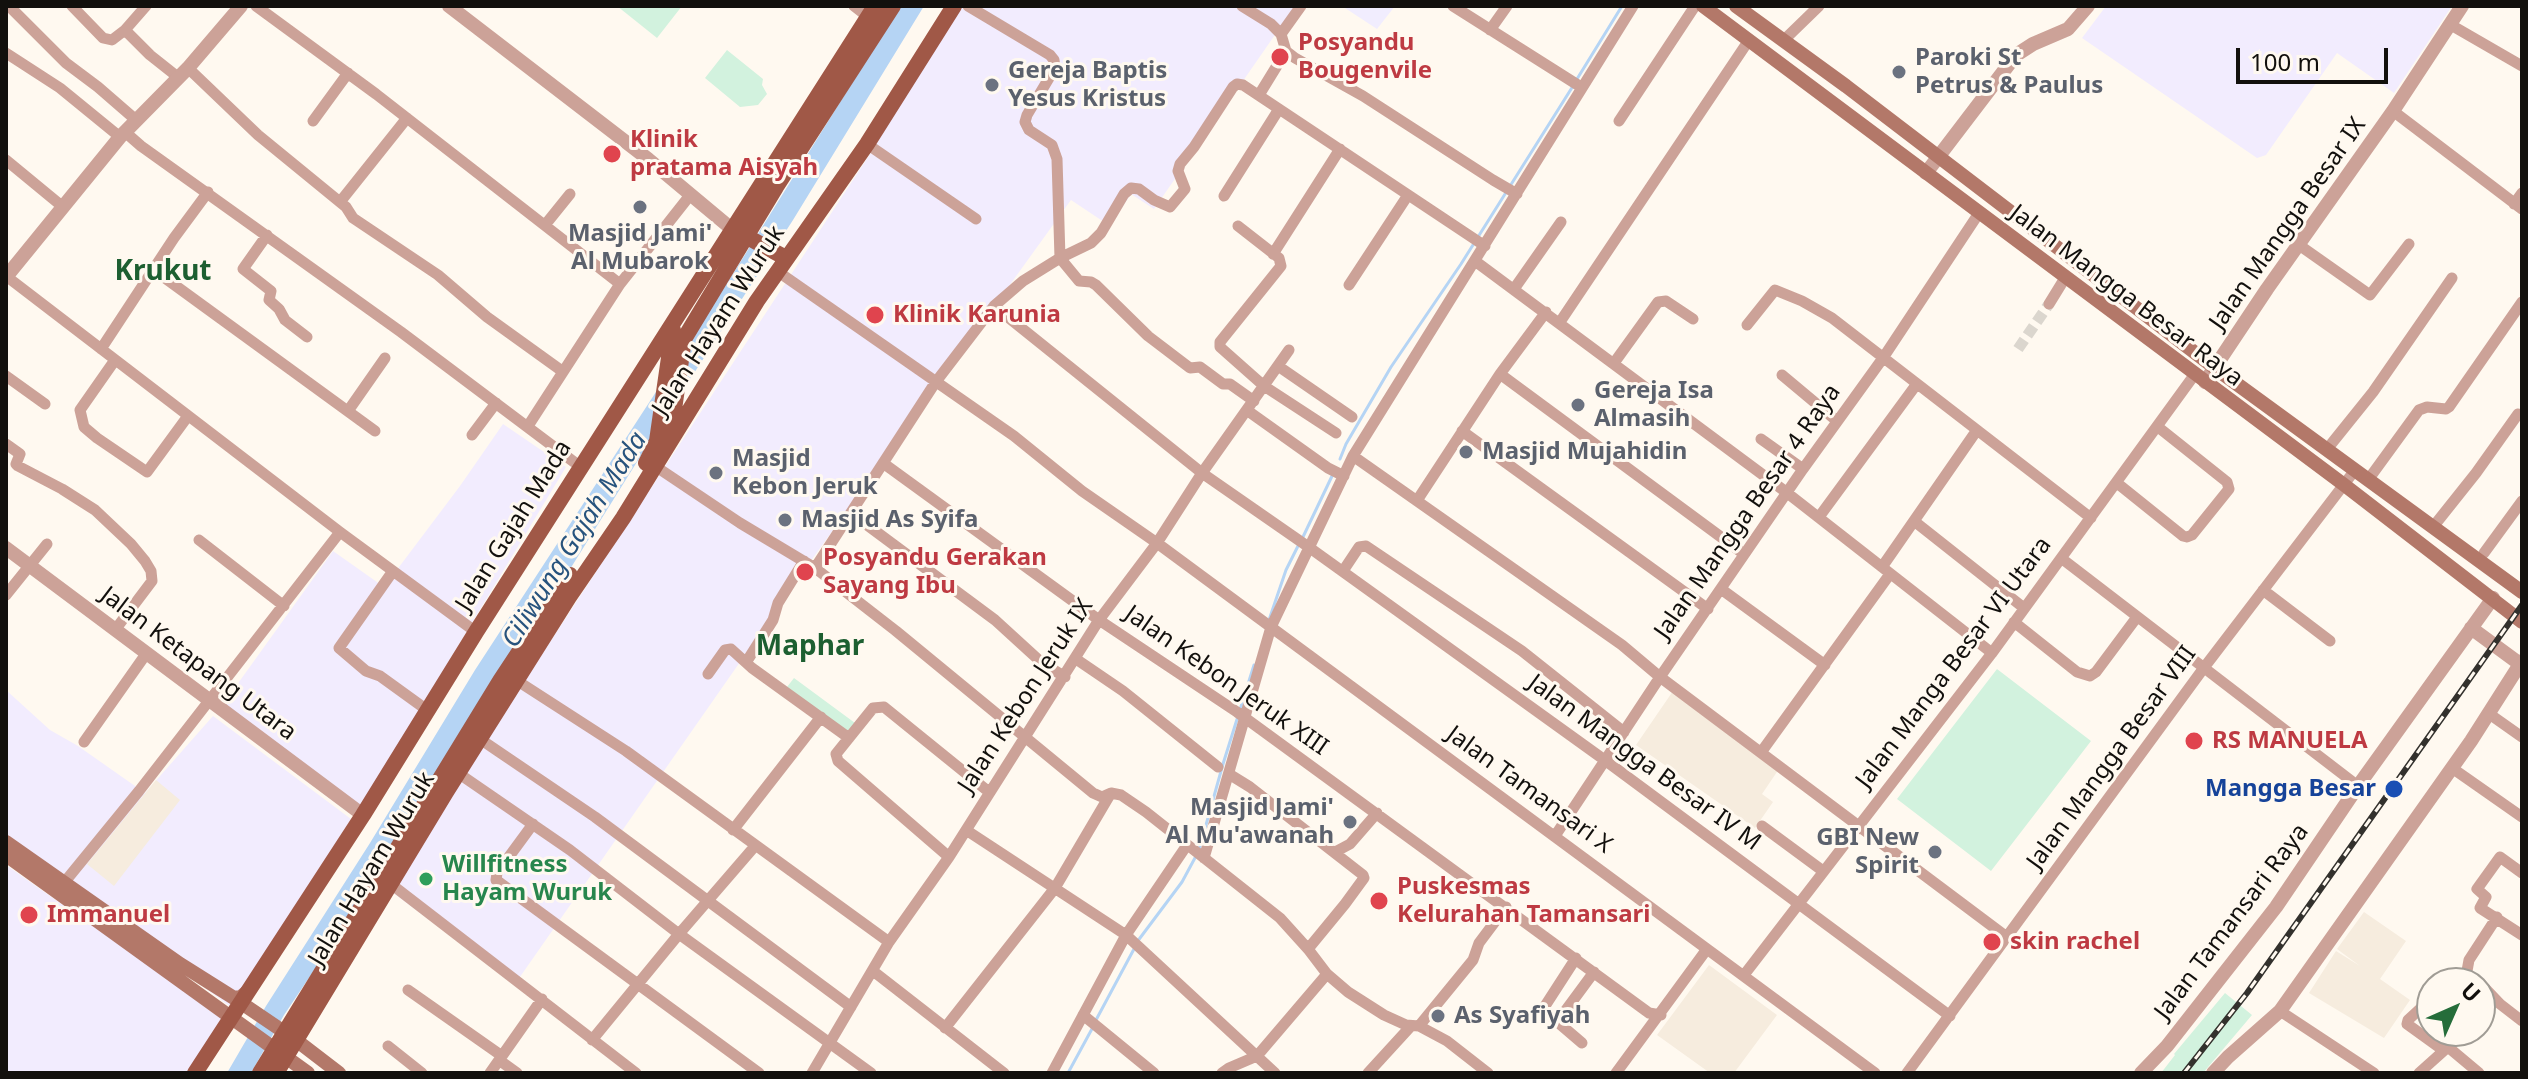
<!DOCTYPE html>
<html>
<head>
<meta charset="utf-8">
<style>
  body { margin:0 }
  #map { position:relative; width:2528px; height:1079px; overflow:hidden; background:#fff9f0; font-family:"Noto Sans",sans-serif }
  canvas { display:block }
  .frame { position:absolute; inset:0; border:8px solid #12100d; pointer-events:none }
  .north { position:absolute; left:2416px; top:967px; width:80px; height:80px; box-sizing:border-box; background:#fff9f0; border:2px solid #a09c95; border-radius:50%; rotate:45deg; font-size:22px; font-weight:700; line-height:32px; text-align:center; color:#12100d }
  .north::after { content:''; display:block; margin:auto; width:28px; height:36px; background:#256d3a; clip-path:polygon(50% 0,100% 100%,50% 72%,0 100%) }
  .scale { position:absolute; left:2236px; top:48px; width:152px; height:36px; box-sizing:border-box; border:4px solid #12100d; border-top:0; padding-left:10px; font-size:24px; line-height:28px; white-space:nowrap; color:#12100d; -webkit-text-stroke:6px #fff9f0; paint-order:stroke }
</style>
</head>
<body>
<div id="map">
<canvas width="2528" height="1079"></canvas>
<div class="frame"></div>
<div class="north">U</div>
<div class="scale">100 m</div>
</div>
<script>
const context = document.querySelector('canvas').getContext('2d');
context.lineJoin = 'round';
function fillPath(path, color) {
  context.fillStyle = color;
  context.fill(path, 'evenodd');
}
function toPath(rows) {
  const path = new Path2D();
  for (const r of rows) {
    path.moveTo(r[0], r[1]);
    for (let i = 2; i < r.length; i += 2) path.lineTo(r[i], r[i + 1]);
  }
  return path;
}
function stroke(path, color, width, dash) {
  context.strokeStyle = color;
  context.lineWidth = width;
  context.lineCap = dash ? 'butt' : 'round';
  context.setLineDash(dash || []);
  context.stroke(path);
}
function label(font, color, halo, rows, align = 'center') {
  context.font = font + ' "Noto Sans",sans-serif';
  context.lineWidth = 6;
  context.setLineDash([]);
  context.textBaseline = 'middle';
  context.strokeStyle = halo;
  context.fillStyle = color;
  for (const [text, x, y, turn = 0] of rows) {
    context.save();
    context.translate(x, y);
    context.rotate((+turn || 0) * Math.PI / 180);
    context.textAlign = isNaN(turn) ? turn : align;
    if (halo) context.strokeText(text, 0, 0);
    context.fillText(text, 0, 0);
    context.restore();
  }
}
fillPath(toPath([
  [958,6,1295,6,1154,209,1131,194,1110,226,1071,200,805,569,515,984,388,889,874,148],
  [2106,6,2452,6,2394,93,2337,53,2266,155,2257,158,2082,38],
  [503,424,566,467,359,810,221,707,333,551,384,587,460,486],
  [6,690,50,730,78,746,145,793,213,716,351,819,231,1007,6,843],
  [6,865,222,1017,188,1073,6,1073]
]), '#f2ecfe');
fillPath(toPath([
  [1342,6,1395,6,1377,29]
]), '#f1edfe');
fillPath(toPath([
  [1673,691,1781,766,1762,794,1773,802,1755,828,1636,745],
  [156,780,180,800,114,886,87,864],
  [2364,912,2406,941,2380,979,2410,1000,2384,1038,2309,993,2336,951,2360,966,2337,949],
  [1709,965,1777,1015,1734,1073,1710,1073,1657,1035]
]), '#f6ecde');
fillPath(toPath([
  [617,6,682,6,657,38],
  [727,50,763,79,762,85,767,94,758,105,740,107,705,78],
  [1997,669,2091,741,1991,871,1897,799],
  [794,678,855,723,848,732,787,687],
  [2225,993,2252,1015,2203,1073,2161,1073,2175,1055,2174,1054]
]), '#d2f2de');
fillPath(toPath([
  [900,6,924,6,793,220,645,449,394,851,284,1015,251,1073,227,1073,266,1006,370,843,475,670,736,269]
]), '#b5d4f4');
stroke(toPath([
  [1577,79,1622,6],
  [1340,459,1346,444,1391,367,1461,264,1573,86],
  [1302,539,1333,474],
  [1269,620,1286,570,1298,546],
  [1199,850,1223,764,1254,665],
  [1137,942,1182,882,1196,856],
  [1096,1020,1134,949],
  [1068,1073,1093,1027]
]), '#b5d4f4', 3);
stroke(toPath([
  [2018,349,2049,304]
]), '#dbd6ce', 11, [11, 5.5]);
stroke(toPath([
  [9,6,66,63,98,87,136,120],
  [72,6,103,38,112,40,125,30,150,55,179,78],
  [256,6,376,94,620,284],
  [854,6,868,17],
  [968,6,1050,55,1054,60,1055,68,1027,115,1025,122,1029,130,1052,145,1057,159,1060,258],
  [1242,6,1271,24,1281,34,1286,51,1295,58,1363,96,1493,180,1517,194],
  [1453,6,1581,87],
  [2451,25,2522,66],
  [125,30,146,6],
  [1490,30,1507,6],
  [1281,34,1301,6],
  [1784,40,1819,6],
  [6,53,60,88,120,137],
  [188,68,258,135,346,207,353,218,438,275,487,317,562,371],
  [1259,95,1286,51],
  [2393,111,2522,209],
  [313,121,348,73],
  [1619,121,1695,6],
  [125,132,141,146,401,332,574,462],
  [867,144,976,219],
  [6,160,63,207],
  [1224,196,1279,109],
  [340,202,407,118],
  [2514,204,2522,193],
  [545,225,570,194],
  [1238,226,1279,258,1281,266,1220,342,1220,347,1264,386,1336,433],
  [267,235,243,269,271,291,269,300,279,309,285,320,307,337],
  [2299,245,2370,295,2409,244],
  [1273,254,1340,149],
  [1060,258,1079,281,1091,282,1096,285,1148,336,1190,368,1200,367,1223,384,1230,384,1254,401],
  [1475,261,1786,492,1992,653],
  [154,270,375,431],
  [777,271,1014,436,1082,491,1157,543,1875,1073],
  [6,276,340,532,476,632],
  [1349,285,1408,195],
  [1514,289,1561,222],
  [2049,304,2065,278],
  [994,306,1202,473,1310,548,1606,761,1950,1016],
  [1560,322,1749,40],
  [1747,325,1775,290,1802,301,1832,318,2091,518],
  [101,349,174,238,208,192],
  [115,360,80,410,84,427,97,438,147,472,188,416],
  [1614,363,1658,302,1666,301,1693,319],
  [1278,366,1352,417],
  [1500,374,1744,554],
  [1782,375,1837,421],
  [6,376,45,404],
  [348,411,385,358],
  [1248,411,1328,468,1344,476],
  [528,426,620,284,691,194],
  [1462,431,1708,609],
  [472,435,496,403],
  [1761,439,1803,469],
  [2332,443,2373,392,2452,278],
  [6,444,20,454,16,464,18,466,62,489,95,510,131,544,145,561,151,571,152,581,115,630],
  [1353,456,1622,645,1660,677,2008,938],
  [883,463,1099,620,1237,712,1649,1013,1661,1015],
  [655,466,740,523,815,568,896,631,1093,793,1102,797,1111,793,1121,795,1146,812,1280,918,1308,949,1327,974,1348,992,1384,1015,1406,1025,1419,1026,1447,1041,1488,1073],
  [2368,480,2419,410,2427,407,2446,409,2449,407,2522,302],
  [2117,483,2183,536,2187,537,2192,535,2229,489,2227,482,2158,427],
  [1418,499,1500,374,1546,312],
  [851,513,995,620,1041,662,1065,677],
  [1819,517,1916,385],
  [1914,521,2024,608],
  [2433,527,2476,473,2518,414],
  [199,540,284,606],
  [2484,553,2522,501],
  [2061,558,2358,786],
  [1882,567,1977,430],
  [815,568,935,383,994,306,1023,281,1060,258,1091,243,1101,233,1124,194,1131,188,1139,189,1154,200,1170,207,1185,189,1178,171,1180,164,1194,147,1233,87,1237,84,1243,85,1485,246],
  [393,571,339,648,366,671,380,676,427,710],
  [1343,571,1359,547,1366,546,1522,651,1624,732],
  [1721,589,1825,665],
  [2263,590,2330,641],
  [6,595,47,544],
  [2014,622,2077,672,2090,676,2096,672,2137,617],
  [1076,659,1123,691,1218,767],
  [747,661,773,620,778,603,804,561],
  [708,674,725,650,731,649,752,668,849,738],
  [516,680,626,751,889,942],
  [2488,713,2522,737],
  [480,739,595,817,851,1007],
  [84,742,146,654],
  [1762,751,1890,574],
  [2452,768,2522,817],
  [458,773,570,850,679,934,871,1073],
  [1229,774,1250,787,1363,875,1364,878,1345,904,1308,949],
  [533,824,497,873,496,880,759,1073],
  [1762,826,1823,871],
  [733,830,821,717],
  [966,830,1126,935,1275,1073],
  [1555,836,1660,677,1803,469,1883,358,1979,213],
  [1335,852,1350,844,1377,813],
  [949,857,838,761,836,754,873,708,884,707,989,792],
  [1204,858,1271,627,1353,456,1633,6],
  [2522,873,2500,857,2477,889,2486,897,2480,908,2522,935],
  [63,884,139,791,340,532],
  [391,884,636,1073],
  [1576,958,1545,1006,1545,1010,1554,1019,1563,1014,1594,972],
  [873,971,1004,1073],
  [1744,975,1992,653,2195,374],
  [2455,983,2467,971,2469,960,2497,917],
  [2480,983,2500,1004,2522,1021],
  [408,990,502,1056],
  [2280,1011,2374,1073],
  [1083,1015,1154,1073],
  [2432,1016,2424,1008,2421,1008,2408,1020,2407,1024,2443,1050],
  [1554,1019,1582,1043],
  [1419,1026,1473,960,1479,943,1506,907],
  [945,1028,1055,888,1111,793],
  [592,1040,679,934,755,846],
  [388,1046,422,1073],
  [499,1060,517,1073],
  [490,1073,542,999],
  [812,1073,889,942,949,857,1099,620,1157,543,1202,473,1289,350],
  [1052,1073,1126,935,1187,845],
  [1222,1073,1229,1068,1257,1056,1327,974],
  [1368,1073,1411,1026],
  [1616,1073,1707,949],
  [1907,1073,2203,669,2355,470],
  [2419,1073,2448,1047,2479,1073]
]), '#cca298', 11);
stroke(toPath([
  [449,6,648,159,733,230],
  [1926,173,2016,55,2033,44,2068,29,2088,6],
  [6,277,120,137,188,68,241,6],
  [2205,382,2267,289,2393,111,2462,6],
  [6,548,363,815],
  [2471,628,2520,664],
  [2141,1073,2167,1046,2276,907,2358,786,2493,598],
  [2213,1073,2228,1057,2280,1011,2471,741,2522,661]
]), '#cca298', 14);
stroke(toPath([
  [1703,6,2343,484,2522,622],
  [1736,6,1846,86,2215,368,2522,592],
  [6,842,180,964,234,998,241,997,247,992],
  [6,855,308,1073],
  [234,998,296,1040,339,1073]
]), '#b37869', 14);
stroke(toPath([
  [738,232,786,258],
  [671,431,684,339,776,187,893,6],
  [646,463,657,441,673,330],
  [195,1073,363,815,476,632,875,6],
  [260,1073,500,681,570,575],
  [276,1073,446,792,569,597,623,518,757,301,867,144,954,6]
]), '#a05847', 16);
const rail = toPath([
  [2184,1073,2247,993,2522,605]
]);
stroke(rail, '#33312d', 6);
stroke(rail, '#fff9f0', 3, [9]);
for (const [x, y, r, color] of [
  [1280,57,10,"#e0444e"],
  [1899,72,8,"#6b7280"],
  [992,85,8,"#6b7280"],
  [612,154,10,"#e0444e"],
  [640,207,8,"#6b7280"],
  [875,315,10,"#e0444e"],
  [1578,405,8,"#6b7280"],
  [1466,452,8,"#6b7280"],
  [716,473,8,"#6b7280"],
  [785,520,8,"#6b7280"],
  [805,572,10,"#e0444e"],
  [2194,741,10,"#e0444e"],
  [2394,789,10,"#1a4fb4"],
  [1350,822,8,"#6b7280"],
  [1935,852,8,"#6b7280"],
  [426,879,8,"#2e9e5b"],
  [1379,901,10,"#e0444e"],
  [29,915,10,"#e0444e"],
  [1992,942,10,"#e0444e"],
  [1438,1016,8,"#6b7280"]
]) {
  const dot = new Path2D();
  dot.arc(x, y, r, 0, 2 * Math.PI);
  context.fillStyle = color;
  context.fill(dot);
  stroke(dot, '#fff9f0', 3);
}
label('bold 24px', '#be3a42', '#fff9f0', [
  ["Posyandu",1298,43],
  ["Bougenvile",1298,71],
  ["Klinik",630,140],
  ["pratama Aisyah",630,168],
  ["Klinik Karunia",893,315],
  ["Posyandu Gerakan",823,558],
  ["Sayang Ibu",823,586],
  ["RS MANUELA",2212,741],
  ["Puskesmas",1397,887],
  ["Kelurahan Tamansari",1397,915],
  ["Immanuel",47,915],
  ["skin rachel",2010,942]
], 'left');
label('bold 24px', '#5b616d', '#fff9f0', [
  ["Paroki St",1915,58],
  ["Petrus & Paulus",1915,86],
  ["Gereja Baptis",1008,71],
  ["Yesus Kristus",1008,99],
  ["Masjid Jami'",640,234,"center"],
  ["Al Mubarok",640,262,"center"],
  ["Gereja Isa",1594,391],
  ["Almasih",1594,419],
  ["Masjid Mujahidin",1482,452],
  ["Masjid",732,459],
  ["Kebon Jeruk",732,487],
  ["Masjid As Syifa",801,520],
  ["Masjid Jami'",1334,808,"right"],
  ["Al Mu'awanah",1334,836,"right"],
  ["GBI New",1919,838,"right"],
  ["Spirit",1919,866,"right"],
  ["As Syafiyah",1454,1016]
], 'left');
label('24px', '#12100d', '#fff9f0', [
  ["Jalan Mangga Besar IX",2288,224,-55],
  ["Jalan Mangga Besar Raya",2126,296,37],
  ["Jalan Hayam Wuruk",719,321,-57],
  ["Jalan Mangga Besar 4 Raya",1748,512,-55],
  ["Jalan Gajah Mada",514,526,-58],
  ["Jalan Manga Besar VI Utara",1954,663,-53],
  ["Jalan Ketapang Utara",198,664,37],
  ["Jalan Kebon Jeruk XIII",1226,681,35],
  ["Jalan Kebon Jeruk IX",1026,696,-57],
  ["Jalan Mangga Besar VIII",2112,758,-54],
  ["Jalan Mangga Besar IV M",1644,763,36],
  ["Jalan Tamansari X",1529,790,36],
  ["Jalan Hayam Wuruk",372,869,-59],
  ["Jalan Tamansari Raya",2232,922,-53]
]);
label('bold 24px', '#164399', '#fff9f0', [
  ["Mangga Besar",2376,789]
], 'right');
label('bold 24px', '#27864d', '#fff9f0', [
  ["Willfitness",442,865],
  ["Hayam Wuruk",442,893]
], 'left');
label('italic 26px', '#27537d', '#fff9f0', [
  ["Ciliwung Gajah Mada",575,540,-58]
]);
label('bold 28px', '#1d5f31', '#fff9f0', [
  ["Krukut",163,272],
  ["Maphar",810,647]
]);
</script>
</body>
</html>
